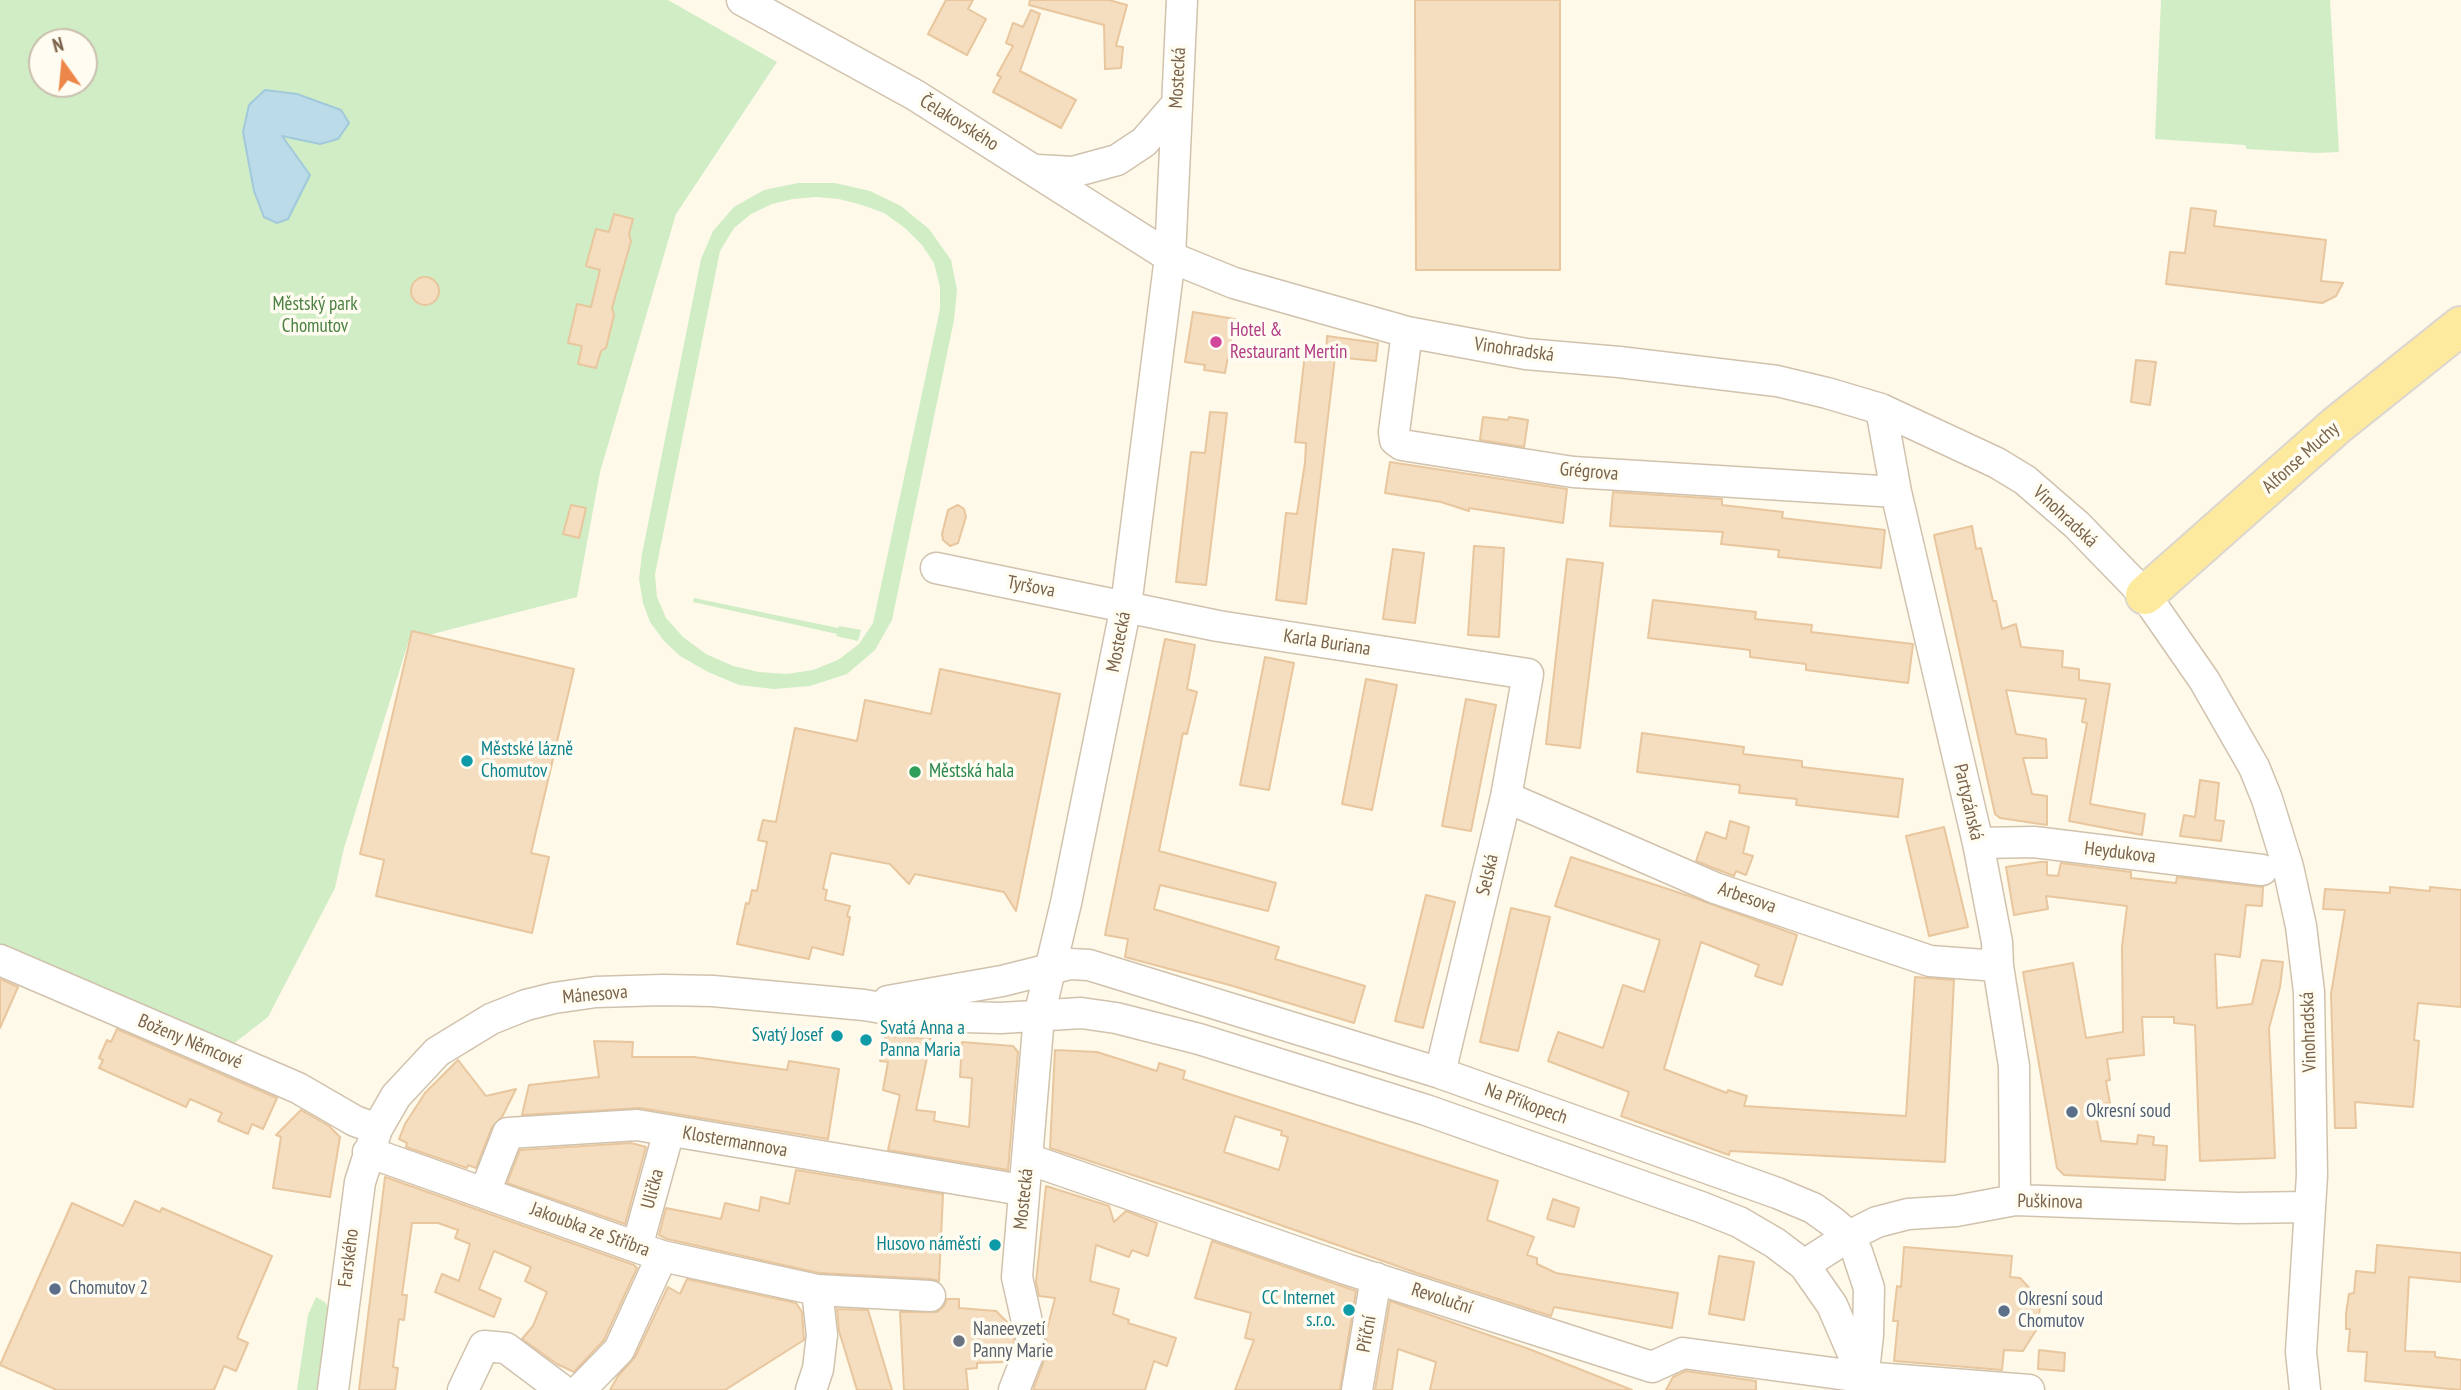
<!DOCTYPE html>
<html>
<head>
<meta charset="utf-8">
<style>
  body { margin:0 }
  #map { position:relative; width:2461px; height:1390px; overflow:hidden; background:#fef9e9; font-family:"PT Sans Narrow",sans-serif }
  canvas { display:block }
  .north { position:absolute; left:28px; top:28px; width:70px; height:70px; box-sizing:border-box; background:#fffcf1; border:2px solid #cabfae; border-radius:50%; rotate:345deg; font-size:19px; font-weight:700; line-height:28px; text-align:center; color:#7a634a }
  .north::after { content:''; display:block; margin:auto; width:24px; height:32px; background:#ed8749; clip-path:polygon(50% 0,100% 100%,50% 72%,0 100%) }
</style>
</head>
<body>
<div id="map">
<canvas width="2461" height="1390"></canvas>
<div class="north">N</div>
</div>
<script>
const context = document.querySelector('canvas').getContext('2d');
context.lineJoin = 'round';
function fillPath(path, color) {
  context.fillStyle = color;
  context.fill(path, 'evenodd');
}
function toPath(rows) {
  const path = new Path2D();
  for (const r of rows) {
    if (r.length === 3) {
      path.moveTo(r[0] + r[2], r[1]);
      path.arc(r[0], r[1], r[2], 0, 2 * Math.PI);
      continue;
    }
    path.moveTo(r[0], r[1]);
    for (let i = 2; i < r.length; i += 2) path.lineTo(r[i], r[i + 1]);
  }
  return path;
}
function stroke(path, color, width, dash) {
  context.strokeStyle = color;
  context.lineWidth = width;
  context.lineCap = dash ? 'butt' : 'round';
  context.setLineDash(dash || []);
  context.stroke(path);
}
function label(font, color, halo, rows, align = 'center') {
  context.font = font + ' "PT Sans Narrow",sans-serif';
  context.lineWidth = 7;
  context.setLineDash([]);
  context.textBaseline = 'middle';
  context.strokeStyle = halo;
  context.fillStyle = color;
  for (const [text, x, y, turn = 0] of rows) {
    context.save();
    context.translate(x, y);
    context.rotate((+turn || 0) * Math.PI / 180);
    context.textAlign = isNaN(turn) ? turn : align;
    if (halo) context.strokeText(text, 0, 0);
    context.fillText(text, 0, 0);
    context.restore();
  }
}
fillPath(toPath([
  [0,0,668,0,777,62,676,214,600,472,577,597,409,640,344,848,335,888,268,1017,219,1055,0,960],
  [42,42,84,42,84,84,42,84],
  [2161,0,2330,0,2339,152,2317,153,2247,149,2245,145,2155,139],
  [798,183,835,183,870,191,901,206,929,229,951,260,957,290,954,320,892,620,875,650,847,674,810,686,774,689,739,685,708,672,680,656,664,641,650,622,643,603,639,579,642,554,701,259,713,231,734,207,764,190],
  [816,197,839,199,862,205,884,213,905,228,922,245,934,263,940,287,940,309,873,623,859,644,838,660,813,670,787,674,759,672,733,666,706,654,683,637,666,618,657,597,655,574,720,251,734,228,751,214,772,204,793,199],
  [694,598,838,628,839,626,861,630,858,641,836,636,837,634,693,602],
  [316,1297,325,1302,328,1307,320,1390,297,1390,308,1315]
]), '#d0edc6');
const water = toPath([
  [265,90,297,94,341,110,349,123,338,139,320,144,282,136,310,175,288,219,277,223,264,217,254,191,243,132,249,105,265,90]
]);
fillPath(water, '#bcdbe9');
stroke(water, '#a1c9db', 2);
const building = toPath([
  [946,0,973,0,968,9,986,19,967,55,928,34,946,0],
  [1030,0,1109,0,1127,5,1116,46,1123,47,1121,68,1105,69,1104,25,1029,5,1030,0],
  [1415,0,1560,0,1560,270,1416,270,1415,0],
  [1031,10,1040,14,1020,71,1076,100,1061,128,993,92,1001,77,997,75,1013,46,1006,43,1013,23,1023,27,1031,10],
  [2191,208,2216,211,2214,226,2326,240,2321,281,2343,283,2336,296,2322,303,2166,284,2170,252,2185,253,2191,208],
  [614,214,633,219,629,234,631,241,612,308,614,315,606,348,601,351,596,368,578,364,582,346,568,343,577,304,591,307,600,270,586,266,596,229,609,232,614,214],
  [425,291,14],
  [1193,312,1235,319,1225,373,1204,370,1205,365,1185,362,1193,312],
  [1327,336,1378,343,1376,361,1335,357,1306,604,1276,600,1286,513,1297,514,1305,463,1306,443,1295,442,1305,353,1326,356,1327,336],
  [2136,360,2156,362,2150,405,2131,402,2136,360],
  [1210,412,1227,413,1206,585,1176,582,1191,452,1205,453,1210,412],
  [1483,417,1508,420,1509,417,1528,420,1524,447,1480,440,1483,417],
  [1390,462,1567,489,1563,523,1469,508,1469,511,1441,502,1385,493,1390,462],
  [1613,492,1722,499,1722,505,1783,512,1782,518,1885,530,1881,568,1778,557,1779,550,1721,544,1723,532,1610,526,1613,492],
  [571,505,586,508,579,538,563,534,571,505],
  [958,505,964,509,966,517,958,543,950,546,943,540,942,534,948,510,958,505],
  [1972,526,1976,549,1981,548,1993,601,1996,601,2002,629,2016,624,2021,647,2063,651,2062,667,2079,669,2079,680,2110,684,2090,804,2145,814,2142,835,2069,821,2087,723,2082,722,2086,699,2006,690,2016,734,2046,739,2047,758,2023,758,2032,794,2047,796,2047,825,2000,818,1995,814,1934,535,1972,526],
  [1474,546,1504,548,1499,637,1468,635,1474,546],
  [1393,549,1424,553,1415,623,1383,619,1393,549],
  [1567,559,1603,563,1580,748,1546,744,1567,559],
  [1653,600,1756,612,1755,619,1812,625,1811,632,1913,644,1908,683,1806,670,1806,664,1750,657,1750,650,1648,638,1653,600],
  [412,631,574,669,531,853,549,857,532,933,376,896,384,860,360,854,412,631],
  [1165,639,1195,645,1187,689,1197,692,1187,734,1183,733,1159,851,1276,883,1268,911,1160,885,1154,909,1279,947,1275,959,1365,986,1354,1023,1233,986,1125,957,1128,939,1105,935,1165,639],
  [1265,657,1294,663,1269,790,1240,785,1265,657],
  [940,669,1060,694,1016,911,1004,892,915,874,909,884,890,864,831,853,823,889,827,890,825,900,850,906,847,916,850,917,843,955,812,947,809,959,737,944,746,903,749,904,752,890,757,891,767,842,758,840,763,820,776,822,795,728,857,741,865,700,931,714,940,669],
  [1366,679,1397,685,1372,810,1342,804,1366,679],
  [1466,699,1496,705,1471,831,1442,826,1466,699],
  [1642,733,1744,747,1743,754,1802,761,1802,767,1903,779,1898,817,1796,805,1797,799,1739,793,1740,785,1637,772,1642,733],
  [2200,780,2219,783,2215,820,2224,821,2221,841,2180,836,2184,815,2195,817,2200,780],
  [1730,821,1749,827,1743,853,1753,856,1746,875,1736,871,1734,876,1696,861,1706,832,1726,839,1730,821],
  [1944,827,1968,927,1929,936,1906,836,1944,827],
  [1571,857,1689,896,1797,935,1782,985,1755,976,1759,965,1701,942,1664,1069,1727,1093,1728,1090,1747,1096,1744,1106,1906,1116,1915,977,1954,980,1945,1162,1730,1151,1729,1155,1621,1116,1629,1092,1548,1061,1558,1032,1603,1048,1623,985,1644,992,1660,940,1555,906,1571,857],
  [2040,862,2047,862,2047,875,2058,876,2061,863,2131,872,2131,878,2176,883,2177,877,2263,887,2262,906,2246,905,2240,957,2215,954,2217,1008,2252,1004,2262,960,2283,962,2280,987,2269,1028,2275,1158,2200,1161,2195,1025,2174,1023,2174,1017,2142,1017,2144,1055,2107,1059,2110,1080,2106,1081,2110,1103,2094,1105,2101,1141,2137,1144,2138,1135,2154,1137,2153,1145,2167,1146,2165,1180,2064,1175,2057,1168,2023,972,2073,963,2086,1038,2123,1032,2122,947,2127,906,2046,896,2048,909,2014,915,2006,867,2040,862],
  [2390,887,2430,891,2430,887,2461,890,2461,1007,2418,1003,2414,1040,2419,1041,2413,1107,2355,1102,2356,1128,2335,1128,2331,994,2345,910,2323,909,2325,889,2390,893,2390,887],
  [1426,895,1455,902,1423,1028,1395,1021,1426,895],
  [1511,908,1550,917,1518,1051,1480,1042,1511,908],
  [0,979,18,987,0,1028,0,979],
  [117,1029,277,1098,263,1129,252,1124,248,1134,218,1121,222,1113,190,1099,186,1107,99,1068,103,1060,99,1058,107,1040,111,1042,117,1029],
  [886,1036,931,1039,916,1110,935,1112,934,1121,969,1127,972,1078,960,1077,962,1042,1013,1046,1018,1052,1008,1170,888,1150,900,1095,883,1090,888,1062,880,1061,886,1036],
  [594,1041,633,1042,632,1057,694,1057,787,1070,789,1061,839,1069,828,1139,640,1108,522,1115,529,1085,599,1077,594,1041],
  [1055,1050,1097,1052,1157,1071,1159,1063,1185,1071,1183,1079,1498,1181,1487,1220,1534,1237,1527,1255,1537,1258,1537,1264,1556,1273,1678,1293,1672,1328,1554,1307,1551,1316,1420,1274,1212,1201,1050,1148,1055,1050],
  [1235,1116,1282,1131,1281,1135,1288,1137,1279,1170,1224,1152,1235,1116],
  [458,1060,486,1096,516,1089,502,1117,492,1127,476,1168,468,1165,467,1168,406,1147,407,1143,399,1139,405,1124,425,1093,458,1060],
  [301,1110,329,1126,340,1137,330,1197,273,1188,281,1137,276,1135,301,1110],
  [631,1143,646,1147,625,1224,507,1183,520,1150,631,1143],
  [796,1170,943,1194,939,1281,931,1279,819,1273,667,1239,659,1235,666,1208,721,1219,725,1203,759,1211,761,1197,789,1204,796,1170],
  [385,1177,634,1265,637,1268,604,1340,574,1372,557,1364,522,1339,533,1326,547,1292,525,1281,531,1267,494,1251,479,1289,501,1299,494,1317,435,1292,442,1274,459,1281,470,1244,455,1238,458,1230,438,1223,412,1223,402,1295,407,1295,404,1320,399,1319,393,1367,398,1368,395,1390,359,1390,385,1177],
  [1046,1186,1109,1206,1114,1222,1126,1211,1157,1223,1148,1256,1132,1250,1129,1257,1096,1245,1090,1281,1119,1289,1113,1314,1129,1320,1128,1323,1176,1338,1167,1366,1154,1361,1145,1390,1033,1390,1047,1353,1048,1345,1045,1337,1055,1298,1039,1296,1036,1282,1046,1186],
  [1553,1199,1579,1208,1574,1227,1547,1219,1553,1199],
  [135,1201,160,1212,162,1208,272,1256,237,1338,248,1343,236,1371,224,1366,214,1390,57,1390,0,1365,72,1203,123,1226,135,1201],
  [1212,1241,1356,1291,1340,1390,1235,1390,1254,1340,1245,1338,1251,1313,1195,1298,1212,1241],
  [2377,1245,2461,1253,2461,1282,2409,1277,2405,1351,2435,1352,2435,1357,2461,1360,2461,1390,2365,1381,2367,1352,2348,1351,2350,1329,2346,1329,2346,1314,2349,1294,2354,1293,2356,1271,2375,1273,2377,1245],
  [1904,1247,2012,1256,2010,1277,2020,1278,2036,1295,2040,1306,2038,1327,2023,1351,2004,1350,2002,1370,1894,1361,1898,1321,1893,1321,1897,1286,1901,1287,1904,1247],
  [1719,1256,1754,1262,1744,1320,1709,1314,1719,1256],
  [687,1279,796,1303,802,1312,804,1340,725,1390,610,1390,618,1376,635,1357,668,1287,680,1294,687,1279],
  [947,1299,959,1299,959,1308,996,1311,1010,1325,1015,1340,1006,1362,977,1363,977,1368,966,1369,968,1390,904,1390,900,1312,937,1312,944,1306,947,1299],
  [1390,1301,1529,1349,1632,1390,1430,1390,1436,1362,1398,1349,1392,1390,1375,1390,1390,1301],
  [837,1309,868,1310,892,1390,857,1390,839,1331,837,1309],
  [2039,1350,2065,1353,2064,1371,2038,1369,2039,1350],
  [1686,1371,1756,1381,1756,1390,1666,1390,1673,1377,1686,1371]
]);
fillPath(building, '#f5ddbf');
stroke(building, '#e8c69e', 2);
const minor = toPath([
  [742,0,915,95,1170,257,1234,283,1407,332,1526,354,1619,362,1777,381,1827,393,1881,409,1997,463,2025,480,2077,525,2145,595,2204,680,2254,767,2267,799,2288,867,2301,926,2309,992,2312,1175,2301,1352,2305,1390],
  [1037,170,1073,172,1117,160,1144,142,1177,104],
  [1407,332,1394,432,1395,440,1402,445,1573,472,1896,492],
  [1881,409,1896,492,1978,843,1997,942,1998,966,2014,1066,2015,1200],
  [936,568,1218,626,1528,674,1506,797,1440,1073],
  [1506,797,1715,888,1930,961,1998,966],
  [1978,843,2034,842,2262,870],
  [0,960,298,1088,355,1121,377,1129],
  [888,1001,1002,981,1070,964,1089,965,1440,1073,1777,1193,1813,1208,1834,1223,1849,1236,1857,1252,1869,1288,1868,1335,1864,1372],
  [368,1152,662,1256,817,1290,930,1296],
  [1028,1159,1346,1269,1652,1367,1683,1353,1863,1377,2029,1390],
  [485,1192,508,1133,637,1125,1022,1190],
  [637,1247,669,1131],
  [1804,1265,1849,1236,1877,1222,1908,1214,1956,1211,2015,1200,2238,1208,2310,1207],
  [1029,1331,1017,1277,1039,1016,1066,903,1126,606,1170,257,1182,0],
  [333,1390,360,1182,377,1129,396,1096,437,1052,491,1019,526,1005,554,998,596,992,663,990,713,991,864,1005,929,1016,1001,1018,1081,1013,1116,1018,1199,1039,1426,1110,1701,1207,1739,1222,1775,1243,1804,1265,1832,1305,1863,1377],
  [463,1390,484,1346,506,1348,562,1390],
  [580,1390,619,1350,662,1256],
  [811,1390,818,1369,822,1335,817,1290],
  [1014,1390,1031,1347],
  [1357,1390,1376,1278]
]);
const major = toPath([
  [2145,595,2337,425,2461,326]
]);
stroke(minor, '#d1c2ad', 33);
stroke(major, '#dcd6d0', 42);
stroke(minor, '#fff', 30);
stroke(major, '#feea9f', 38);
for (const [x, y, r, color] of [
  [1216,342,7,"#d1479c"],
  [467,761,7,"#0f9aa8"],
  [915,772,7,"#2e9e5b"],
  [837,1036,7,"#0f9aa8"],
  [866,1040,7,"#0f9aa8"],
  [2072,1112,7,"#5c6f8a"],
  [995,1245,7,"#0f9aa8"],
  [55,1289,7,"#5c6f8a"],
  [1349,1310,7,"#0f9aa8"],
  [2004,1311,7,"#5c6f8a"],
  [959,1341,7,"#6b7280"]
]) {
  const dot = new Path2D();
  dot.arc(x, y, r, 0, 2 * Math.PI);
  context.fillStyle = color;
  context.fill(dot);
  stroke(dot, '#fffcf1', 2.5);
}
label('19px', '#7a634a', '#fffcf1', [
  ["Mostecká",1178,78,-87],
  ["Čelakovského",959,123,32],
  ["Vinohradská",1514,350,8],
  ["Alfonse Muchy",2301,458,-42],
  ["Grégrova",1589,472,5],
  ["Vinohradská",2065,517,43],
  ["Tyršova",1031,587,11],
  ["Mostecká",1119,642,-79],
  ["Karla Buriana",1327,643,9],
  ["Partyzánská",1968,802,77],
  ["Heydukova",2120,853,7],
  ["Selská",1488,875,-77],
  ["Arbesova",1747,898,19],
  ["Mánesova",595,995,-5],
  ["Vinohradská",2309,1032,-92],
  ["Boženy Němcové",190,1042,23],
  ["Na Příkopech",1526,1104,20],
  ["Klostermannova",735,1142,10],
  ["Ulička",653,1189,-75],
  ["Mostecká",1024,1199,-84],
  ["Puškinova",2050,1202,1],
  ["Jakoubka ze Stříbra",590,1230,20],
  ["Farského",349,1258,-83],
  ["Revoluční",1442,1299,18],
  ["Příční",1367,1334,-80]
]);
label('19px', '#4a8142', '#fffcf1', [
  ["Městský park",315,305],
  ["Chomutov",315,327]
]);
label('19px', '#b23c85', '#fffcf1', [
  ["Hotel &",1230,331],
  ["Restaurant Mertin",1230,353]
], 'left');
label('19px', '#0d838f', '#fffcf1', [
  ["Městské lázně",481,750,"left"],
  ["Chomutov",481,772,"left"],
  ["Svatá Anna a",880,1029,"left"],
  ["Panna Maria",880,1051,"left"],
  ["Svatý Josef",823,1036],
  ["Husovo náměstí",981,1245],
  ["CC Internet",1335,1299],
  ["s.r.o.",1335,1321]
], 'right');
label('19px', '#27864d', '#fffcf1', [
  ["Městská hala",929,772]
], 'left');
label('19px', '#4e5e75', '#fffcf1', [
  ["Okresní soud",2086,1112],
  ["Chomutov 2",69,1289],
  ["Okresní soud",2018,1300],
  ["Chomutov",2018,1322]
], 'left');
label('19px', '#5b616d', '#fffcf1', [
  ["Naneevzetí",973,1330],
  ["Panny Marie",973,1352]
], 'left');
</script>
</body>
</html>
